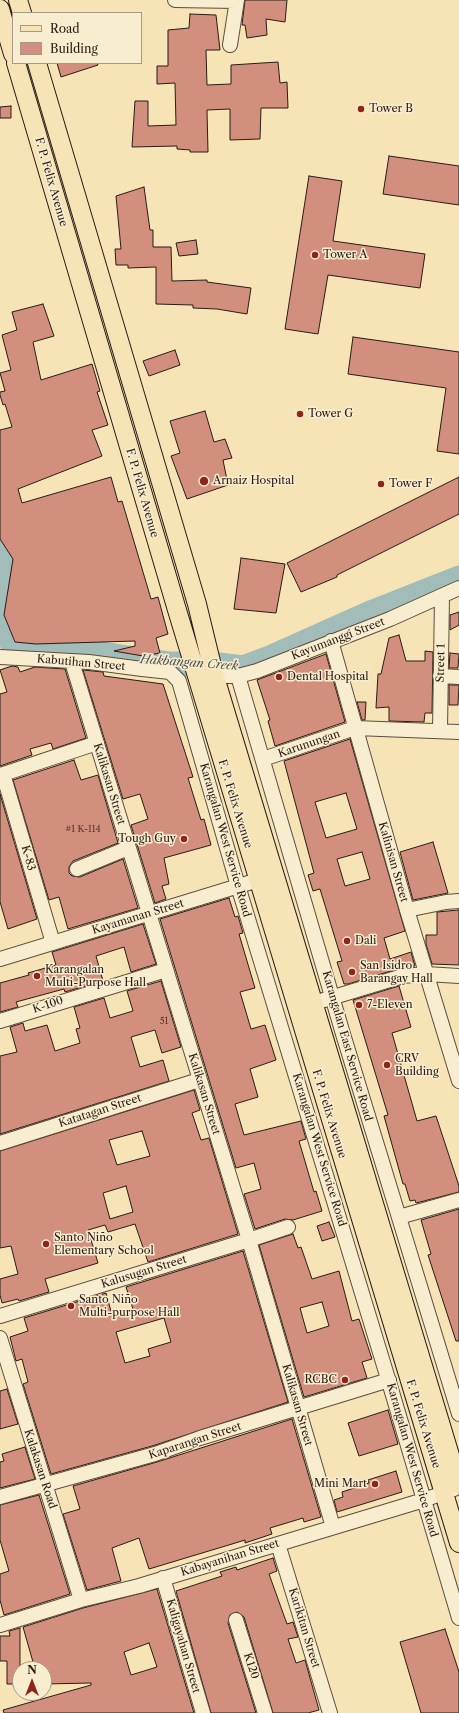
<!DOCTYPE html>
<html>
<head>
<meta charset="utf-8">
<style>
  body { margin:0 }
  #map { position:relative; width:459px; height:1713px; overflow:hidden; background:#f6e4b7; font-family:"Libre Caslon Text",serif }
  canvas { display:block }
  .legend { position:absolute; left:12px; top:12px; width:130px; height:52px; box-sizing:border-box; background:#f9edd0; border:1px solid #a69985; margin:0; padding:5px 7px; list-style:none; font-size:12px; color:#291b15 }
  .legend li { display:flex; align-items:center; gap:8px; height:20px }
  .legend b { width:20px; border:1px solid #a69985 }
  .north { position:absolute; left:12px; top:1661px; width:40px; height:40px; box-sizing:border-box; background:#f9edd0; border:1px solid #a69985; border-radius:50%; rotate:0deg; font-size:11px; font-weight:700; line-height:16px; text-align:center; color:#291b15 }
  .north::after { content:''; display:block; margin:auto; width:14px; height:18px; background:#8f2418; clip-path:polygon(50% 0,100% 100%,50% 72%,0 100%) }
</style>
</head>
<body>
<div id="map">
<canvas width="459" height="1713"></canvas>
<ul class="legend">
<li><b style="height:5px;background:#f6e4b7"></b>Road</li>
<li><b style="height:11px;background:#d38f7d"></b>Building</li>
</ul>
<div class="north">N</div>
</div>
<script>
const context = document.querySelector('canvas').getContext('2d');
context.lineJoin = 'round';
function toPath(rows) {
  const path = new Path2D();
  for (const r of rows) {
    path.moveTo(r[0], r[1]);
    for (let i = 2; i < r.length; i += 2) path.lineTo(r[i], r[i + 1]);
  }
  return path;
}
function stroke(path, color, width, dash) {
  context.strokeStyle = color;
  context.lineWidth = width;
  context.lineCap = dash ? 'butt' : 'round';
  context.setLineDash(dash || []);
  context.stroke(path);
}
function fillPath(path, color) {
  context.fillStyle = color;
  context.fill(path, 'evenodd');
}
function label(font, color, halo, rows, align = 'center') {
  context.font = font + ' "Libre Caslon Text",serif';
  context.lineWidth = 3;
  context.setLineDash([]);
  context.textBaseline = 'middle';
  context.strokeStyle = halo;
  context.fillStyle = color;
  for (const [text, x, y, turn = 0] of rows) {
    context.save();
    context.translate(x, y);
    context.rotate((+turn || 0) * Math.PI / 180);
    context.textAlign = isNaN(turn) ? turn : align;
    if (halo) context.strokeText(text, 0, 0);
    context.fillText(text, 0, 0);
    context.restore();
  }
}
stroke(toPath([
  [0,545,10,561,0,607],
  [0,610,14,648,88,652,170,664,211,664,243,668,270,658,373,612,459,578]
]), '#a1bcb9', 25);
const building = toPath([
  [245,0,287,0,285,22,266,19,267,35,247,38,245,25,242,25,245,0],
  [190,14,216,15,220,50,206,50,207,85,231,84,231,65,278,62,280,83,287,82,288,108,261,108,260,139,230,140,230,109,207,110,208,152,190,152,190,150,177,149,177,146,132,147,135,101,148,101,148,126,176,125,175,83,157,84,157,66,168,66,168,30,189,28,190,14],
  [57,63,97,63,98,65,61,77,57,63],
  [11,106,11,118,0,118,0,107,11,106],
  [389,156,459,166,459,205,383,194,389,156],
  [309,176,342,181,333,241,425,254,420,288,328,275,318,334,285,329,309,176],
  [144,187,150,230,153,230,153,247,171,247,172,281,207,280,207,282,251,288,247,314,217,309,193,308,193,305,156,304,156,267,128,268,128,265,116,265,115,249,121,249,116,196,144,187],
  [196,240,198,254,179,256,176,243,196,240],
  [43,304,54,336,33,342,41,380,92,364,100,391,97,392,108,425,92,430,102,456,18,489,22,503,111,477,118,502,122,501,151,599,158,597,168,634,156,638,160,653,143,656,114,651,135,646,135,641,36,644,15,642,4,615,13,559,0,539,0,430,12,427,5,404,3,405,0,395,0,392,5,391,0,373,11,370,2,335,17,330,12,312,43,304],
  [353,337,459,352,459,454,437,451,446,388,348,374,353,337],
  [175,350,180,365,149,376,143,361,175,350],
  [205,411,214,442,225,439,232,458,223,460,228,485,187,499,171,456,180,453,170,421,205,411],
  [459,477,459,514,337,575,337,577,301,592,287,563,459,477],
  [241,558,285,564,276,613,234,609,241,558],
  [459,612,459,625,450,630,450,615,459,612],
  [399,635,406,661,425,661,425,651,433,652,432,713,425,713,424,722,389,721,389,707,376,708,378,674,381,674,389,638,399,635],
  [450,653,459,654,458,668,449,668,450,653],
  [326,654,345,722,275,746,268,721,270,720,257,680,326,654],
  [12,666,18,667,20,672,35,667,65,669,86,738,53,749,51,743,30,749,32,755,0,766,0,694,7,692,0,670,12,666],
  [83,670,103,672,104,676,163,684,193,777,188,778,201,820,204,819,211,845,164,858,169,884,162,886,166,899,155,903,131,825,148,819,140,794,123,799,83,670],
  [449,685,459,685,458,705,449,705,449,685],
  [357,702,366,702,365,720,362,720,357,702],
  [350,739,405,931,384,938,390,959,411,952,415,966,401,968,348,984,344,984,337,962,342,961,320,889,313,891,308,875,314,873,284,761,350,739],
  [346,793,357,829,326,838,315,802,346,793],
  [362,852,370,879,345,886,337,859,362,852],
  [74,760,81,780,98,775,118,843,73,861,69,867,69,873,72,876,80,877,123,859,138,908,68,929,59,897,49,900,13,780,74,760],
  [0,794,37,919,8,929,0,902,0,794],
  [433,842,448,893,413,900,400,852,433,842],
  [229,898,235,917,238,916,243,933,239,934,255,988,240,992,251,1029,265,1025,276,1060,250,1069,258,1097,235,1104,244,1135,301,1121,306,1139,299,1141,314,1192,316,1191,322,1211,293,1220,285,1219,255,1229,244,1194,261,1189,254,1163,236,1168,160,919,229,898],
  [459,910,459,965,432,964,426,944,426,935,437,935,437,912,459,910],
  [143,924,156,964,131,972,124,947,96,956,103,981,65,992,64,989,16,1002,18,1007,0,1012,0,983,29,975,28,973,56,965,52,952,143,924],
  [161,981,181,1047,162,1053,155,1030,131,1037,140,1067,163,1060,169,1081,0,1134,0,1056,17,1052,10,1027,23,1023,25,1031,47,1025,55,1051,80,1043,76,1029,80,1028,74,1007,104,998,110,1018,133,1011,127,991,161,981],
  [399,986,411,1027,392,1033,417,1121,436,1116,459,1186,459,1192,416,1203,415,1200,410,1201,405,1184,403,1184,384,1116,388,1115,353,1000,399,986],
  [194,1090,200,1110,192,1113,201,1140,209,1138,238,1234,148,1262,135,1224,108,1232,105,1225,88,1230,98,1263,45,1279,49,1292,19,1301,18,1299,2,1303,0,1295,0,1279,18,1274,11,1246,0,1248,0,1151,194,1090],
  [142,1131,150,1156,117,1165,109,1140,142,1131],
  [126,1186,133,1212,110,1219,103,1193,126,1186],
  [459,1209,459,1341,456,1341,428,1255,431,1254,421,1220,459,1209],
  [329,1222,335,1237,322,1241,317,1226,329,1222],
  [293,1234,298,1248,301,1247,312,1279,339,1271,352,1321,359,1319,372,1359,362,1362,367,1378,304,1397,259,1245,293,1234],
  [322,1302,329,1326,307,1333,300,1308,322,1302],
  [243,1251,288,1402,152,1446,51,1474,23,1384,28,1382,22,1359,16,1361,10,1337,28,1331,24,1318,106,1293,112,1315,133,1309,126,1287,243,1251],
  [164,1318,171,1342,148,1349,150,1356,125,1363,116,1332,164,1318],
  [7,1389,18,1424,0,1429,0,1391,7,1389],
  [388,1410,398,1444,359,1456,348,1423,388,1410],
  [292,1419,321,1517,304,1522,303,1518,270,1528,272,1534,245,1543,245,1540,232,1544,149,1569,139,1538,112,1548,121,1581,87,1590,63,1514,80,1509,73,1486,157,1462,292,1419],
  [25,1447,35,1479,0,1488,0,1462,4,1461,2,1454,25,1447],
  [396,1471,402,1492,337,1512,334,1500,343,1497,342,1492,369,1483,368,1480,396,1471],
  [39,1495,70,1594,4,1615,0,1600,0,1574,9,1571,0,1540,0,1505,39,1495],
  [273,1558,277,1571,269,1574,287,1624,293,1622,298,1637,288,1639,296,1663,305,1660,319,1710,308,1713,273,1713,244,1617,237,1612,230,1615,228,1623,256,1713,211,1713,176,1591,222,1576,220,1572,236,1567,237,1570,273,1558],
  [157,1589,194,1713,4,1713,3,1710,91,1685,91,1683,44,1684,44,1669,35,1669,23,1627,83,1608,157,1589],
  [149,1643,157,1667,131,1675,124,1652,149,1643],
  [20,1628,20,1684,7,1684,7,1661,0,1661,0,1636,10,1636,9,1631,20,1628],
  [445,1629,459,1672,459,1713,421,1713,400,1642,445,1629]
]);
fillPath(building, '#d38f7d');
stroke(building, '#291b15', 1);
const minor = toPath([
  [175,0,236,1],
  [230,45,237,0],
  [331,641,407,910,459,1081],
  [0,657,89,662,142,669,170,672,179,681,238,886,389,1382,459,1618],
  [72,662,249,1240,333,1527],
  [204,676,238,676,257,671,390,619,459,588],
  [238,676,343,1034,459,1414],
  [440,676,459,677],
  [440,730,442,596],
  [263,759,355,728,459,732],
  [3,774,53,943],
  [0,775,97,743],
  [77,869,128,848],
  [407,910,446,902,459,901],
  [0,959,268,877],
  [304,1006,403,976,426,974,459,976],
  [0,1021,166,970],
  [0,1143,199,1080],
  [399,1217,459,1200],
  [0,1316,249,1240,288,1227],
  [0,1338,81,1600],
  [0,1497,155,1454,200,1438,389,1380],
  [278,1544,330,1713],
  [163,1578,203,1713],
  [236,1620,265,1713],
  [0,1625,81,1600,139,1586,424,1500,454,1489]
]);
const major = toPath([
  [18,0,22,13],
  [0,9,13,54],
  [16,63,177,610,459,1543],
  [37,63,197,604,214,674,459,1485]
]);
stroke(minor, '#5c4d3e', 16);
stroke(major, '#291b15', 20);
stroke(minor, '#f9edd0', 14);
stroke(major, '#f6e4b7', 18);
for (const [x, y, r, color] of [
  [361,109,4,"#8f2418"],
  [315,255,4,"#8f2418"],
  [300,414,4,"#8f2418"],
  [204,481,5,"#8f2418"],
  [381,484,4,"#8f2418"],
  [279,677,4,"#8f2418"],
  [184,839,4,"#8f2418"],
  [347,941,4,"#8f2418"],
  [352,972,4,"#8f2418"],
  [37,976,4,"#8f2418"],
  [359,1005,4,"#8f2418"],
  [387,1065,4,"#8f2418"],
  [46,1244,4,"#8f2418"],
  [71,1306,4,"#8f2418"],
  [345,1380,4,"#8f2418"],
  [375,1484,4,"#8f2418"]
]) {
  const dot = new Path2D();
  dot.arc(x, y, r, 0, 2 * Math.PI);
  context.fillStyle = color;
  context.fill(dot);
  stroke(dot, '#f9edd0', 1.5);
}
label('9px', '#54382f', null, [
  ["#1 K-114",83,829],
  ["51",164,1021]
]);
label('11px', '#291b15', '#f9edd0', [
  ["Tower B",369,109],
  ["Tower A",323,255],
  ["Tower G",308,414],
  ["Arnaiz Hospital",213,481],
  ["Tower F",389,484],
  ["Dental Hospital",287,677],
  ["Tough Guy",176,839,"right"],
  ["Dali",355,941],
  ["San Isidro",360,966],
  ["Barangay Hall",360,979],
  ["Karangalan",45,970],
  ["Multi-Purpose Hall",45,983],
  ["7-Eleven",367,1005],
  ["CRV",395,1059],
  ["Building",395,1072],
  ["Santo Niño",54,1238],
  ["Elementary School",54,1251],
  ["Santo Niño",79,1300],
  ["Multi-purpose Hall",79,1313],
  ["RCBC",337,1380,"right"],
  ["Mini Mart",367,1484,"right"]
], 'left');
label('11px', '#291b15', '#f9edd0', [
  ["F. P. Felix Avenue",51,182,74],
  ["F. P. Felix Avenue",142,493,74],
  ["Kayumanggi Street",338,639,-21],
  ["Kabutihan Street",81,663,5],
  ["Street 1",441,663,-89],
  ["Karunungan",309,744,-19],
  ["Kalikasan Street",109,784,73],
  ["F. P. Felix Avenue",235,804,73],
  ["Karangalan West Service Road",225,840,74],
  ["K-83",28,858,74],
  ["Kalinisan Street",393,862,74],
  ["Kayamanan Street",138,917,-17],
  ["K-100",48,1005,-18],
  ["Karangalan East Service Road",347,1046,74],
  ["Kalikasan Street",204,1094,73],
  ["Katatagan Street",100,1111,-18],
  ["F. P. Felix Avenue",329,1114,73],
  ["Karangalan West Service Road",319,1150,73],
  ["Kalusugan Street",144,1272,-17],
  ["Kalikasan Street",297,1405,74],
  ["F. P. Felix Avenue",423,1424,73],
  ["Kaparangan Street",195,1441,-18],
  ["Karangalan West Service Road",412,1460,74],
  ["Kalakasan Road",40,1469,72],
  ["Kabayanihan Street",230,1558,-17],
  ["Karikitan Street",304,1628,73],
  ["Kaligayahan Street",183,1646,74],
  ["K120",251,1666,72]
]);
label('italic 12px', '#53534e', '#f9edd0', [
  ["Hakbangan Creek",189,663,4]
]);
</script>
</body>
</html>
